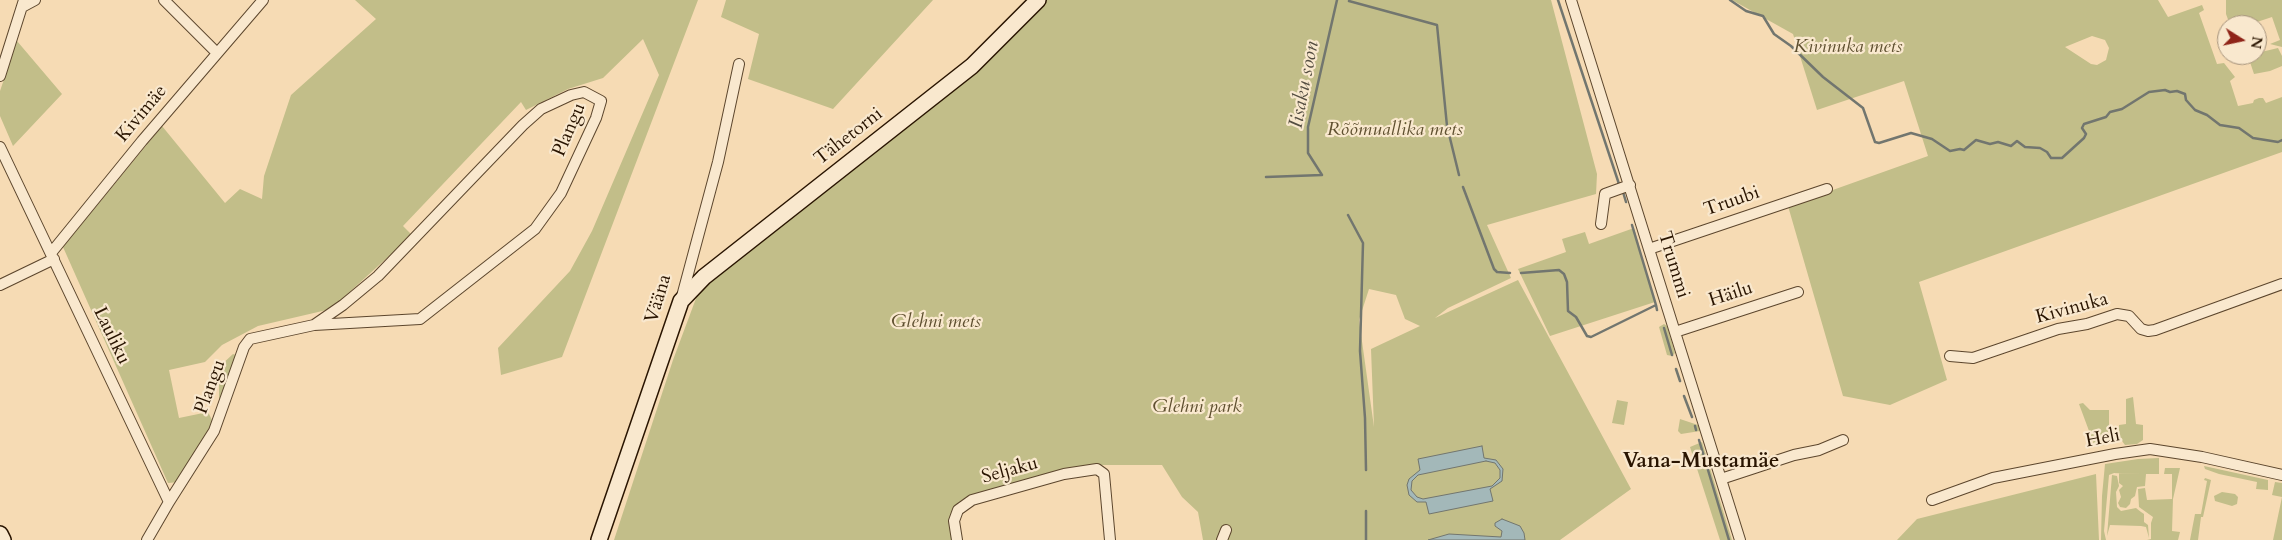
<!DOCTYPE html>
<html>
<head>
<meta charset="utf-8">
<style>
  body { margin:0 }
  #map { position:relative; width:2282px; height:540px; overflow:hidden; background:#f6dbb4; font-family:Cardo,serif }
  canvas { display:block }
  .north { position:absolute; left:2217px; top:15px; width:50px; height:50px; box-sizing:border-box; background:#f9e8ce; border:1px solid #a6937c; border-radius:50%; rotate:100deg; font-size:14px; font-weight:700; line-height:20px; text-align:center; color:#291400 }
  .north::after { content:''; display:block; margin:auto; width:18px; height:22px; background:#8f2418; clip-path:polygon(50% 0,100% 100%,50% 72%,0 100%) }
</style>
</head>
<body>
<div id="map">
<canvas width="2282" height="540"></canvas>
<div class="north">N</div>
</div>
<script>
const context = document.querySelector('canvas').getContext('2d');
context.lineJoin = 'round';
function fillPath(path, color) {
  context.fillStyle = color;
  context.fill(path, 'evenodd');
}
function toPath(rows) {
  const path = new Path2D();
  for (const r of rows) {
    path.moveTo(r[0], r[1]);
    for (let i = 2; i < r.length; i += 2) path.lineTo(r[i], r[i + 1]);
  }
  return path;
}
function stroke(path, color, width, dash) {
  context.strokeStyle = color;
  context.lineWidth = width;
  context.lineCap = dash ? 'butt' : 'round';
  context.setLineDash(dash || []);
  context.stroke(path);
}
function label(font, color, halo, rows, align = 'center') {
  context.font = font + ' Cardo,serif';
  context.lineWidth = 4.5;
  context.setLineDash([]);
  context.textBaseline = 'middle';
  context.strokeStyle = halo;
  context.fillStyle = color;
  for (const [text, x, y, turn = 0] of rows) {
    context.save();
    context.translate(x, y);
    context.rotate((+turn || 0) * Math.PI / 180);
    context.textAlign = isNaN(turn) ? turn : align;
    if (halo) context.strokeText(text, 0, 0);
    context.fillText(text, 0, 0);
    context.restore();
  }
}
fillPath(toPath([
  [355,0,698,0,562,357,501,375,498,348,570,271,592,231,659,75,643,39,603,78,568,89,526,110,521,102,403,226,412,235,331,309,258,326,222,345,205,362,169,370,179,418,208,412,212,420,210,429,179,482,168,483,63,247,162,126,225,203,240,189,262,199,264,176,291,95,376,19],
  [726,0,933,0,833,109,748,79,759,34,721,17],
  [1038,0,1551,0,1597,174,1596,194,1487,225,1511,278,1448,308,1435,318,1518,280,1631,489,1560,540,1203,540,1198,512,1182,497,1162,465,1091,465,1066,470,972,500,958,510,957,540,614,540,673,360,704,277,972,66],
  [1369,289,1396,295,1405,319,1420,326,1371,349,1374,427,1359,320],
  [1732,0,2158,0,2168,17,2202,5,2204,10,2199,13,2217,64,2224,63,2235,77,2230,81,2238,106,2253,103,2254,100,2259,98,2263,98,2266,103,2282,97,2282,152,1919,282,1947,380,1890,405,1843,396,1788,206,1928,156,1904,81,1817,110,1793,34],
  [2092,36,2105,40,2109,48,2106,60,2097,65,2091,64,2065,47],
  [2226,0,2282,0,2282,47,2270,44,2280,40,2272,17,2248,25,2230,25,2226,14],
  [17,41,62,94,13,146,0,116,0,91],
  [2278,48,2282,56,2282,66,2270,71,2254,74,2250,62,2245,63,2242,60,2243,55,2257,55,2257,53],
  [1634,228,1655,302,1550,336,1518,269,1566,252,1562,239,1585,232,1589,244],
  [1664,324,1667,326,1675,353,1672,356,1667,355,1659,327],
  [233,354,236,355,221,400,219,398,219,367],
  [2133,397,2136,424,2143,425,2143,440,2137,444,2125,445,2122,441,2119,441,2119,425,2126,424,2126,399],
  [1617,400,1628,402,1624,425,1612,423],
  [2083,403,2090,410,2109,410,2109,444,2095,447,2079,404],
  [1680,419,1698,425,1700,431,1681,434,1678,431],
  [1702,442,1732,540,1720,540,1690,447],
  [2159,458,2159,474,2146,474,2145,486,2137,487,2135,496,2131,499,2130,504,2126,508,2120,507,2118,503,2121,497,2119,490,2123,486,2119,483,2119,473,2145,474,2114,473,2109,475,2104,531,2106,540,2101,540,2102,496,2105,464,2138,459],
  [2204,466,2268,480,2268,490,2256,489,2257,482,2219,474,2205,469],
  [2165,468,2180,468,2173,499,2172,531,2180,532,2178,540,2147,540,2151,539,2151,523,2153,517,2139,507,2138,489,2145,488,2147,500,2172,499,2172,474,2164,474],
  [2096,474,2099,540,1897,540,1917,519],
  [2112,475,2117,476,2119,486,2116,492,2117,507,2121,511,2136,508,2141,512,2144,514,2144,522,2148,525,2149,538,2146,527,2141,526,2110,525,2107,536],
  [2205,478,2211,480,2203,517,2201,517,2198,540,2190,540,2195,514,2201,514,2207,481,2204,480],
  [2275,482,2282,483,2282,540,2273,540,2282,497,2272,495],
  [2222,492,2235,494,2238,497,2237,504,2232,506,2215,501,2214,496]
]), '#c2be89');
const water = toPath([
  [1482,446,1484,458,1496,460,1503,469,1502,481,1490,489,1493,501,1429,514,1426,502,1417,502,1409,495,1407,485,1409,479,1420,470,1418,459,1482,446],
  [1486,461,1495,463,1500,470,1500,478,1492,486,1423,499,1417,497,1411,490,1412,481,1418,475,1486,461],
  [1502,519,1520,526,1524,533,1525,540,1428,540,1449,534,1501,537,1502,531,1495,526,1495,523,1502,519]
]);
fillPath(water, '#a3b8b9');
stroke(water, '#72766f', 1);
stroke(toPath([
  [1558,0,1619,184],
  [1730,0,1746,11,1763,16,1774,34,1791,46,1823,77,1863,108,1875,142,1879,143,1911,133,1932,139,1950,151,1960,149,1964,150,1976,140,1990,144,1998,142,2011,146,2017,141,2025,147,2040,148,2047,152,2051,158,2062,158,2084,138,2086,134,2082,128,2084,124,2106,117,2110,112,2122,109,2149,92,2165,90,2170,92,2177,91,2185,94,2186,100,2195,110,2207,115,2220,125,2239,128,2253,138,2278,142,2282,140],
  [1349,1,1437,25,1447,126,1459,175],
  [1266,177,1322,175,1308,153,1308,127,1337,0],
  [1463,187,1494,269,1497,272,1510,273],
  [1623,192,1626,202],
  [1348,215,1363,243,1360,351,1365,418,1366,470],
  [1632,225,1656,305],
  [1521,273,1559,270,1564,274,1567,282,1568,311,1576,317,1587,336,1591,337,1656,305,1657,310],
  [1664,328,1672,355],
  [1676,369,1680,381],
  [1684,396,1692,417],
  [1695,426,1696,430],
  [1699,440,1729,540],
  [1366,511,1366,540]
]), '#72766f', 2.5);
const street = toPath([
  [164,0,217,53],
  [1571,0,1740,540],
  [22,7,35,0],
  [0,76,24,0],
  [0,147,169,502,147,540],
  [1601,224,1605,194,1630,185],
  [1649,249,1827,189],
  [51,253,142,141,263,0],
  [0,285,54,259],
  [681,300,718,162,739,64],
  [1675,332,1798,292],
  [1950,356,1973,358,2058,329,2087,324,2117,314,2129,316,2141,329,2148,331,2155,330,2282,284],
  [1721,479,1794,455,1819,450,1843,440],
  [1932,500,1993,478,2115,454,2150,449,2202,457,2282,475],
  [169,502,214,431,244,347,250,339,314,325,343,305,378,276,523,125,541,109,571,95,584,92,601,101,596,118,561,193,535,229,420,319,314,325],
  [957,540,954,521,958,510,972,500,1064,474,1097,469,1104,474,1110,540],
  [1222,540,1226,530]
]);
const secondary = toPath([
  [0,534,3,540],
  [599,540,681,301,704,277,972,66,1038,0]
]);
stroke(street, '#5c462d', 12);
stroke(secondary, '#291400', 18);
stroke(street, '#f9e8ce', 10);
stroke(secondary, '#f9e8ce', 15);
label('italic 19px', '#5f5030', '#f9e8ce', [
  ["Kivinuka mets",1848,48],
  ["Rõõmuallika mets",1395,131],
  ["Glehni mets",936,323],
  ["Glehni park",1197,408]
]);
label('19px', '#291400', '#f9e8ce', [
  ["Kivimäe",142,114,-50],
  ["Plangu",570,130,-67],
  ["Tähetorni",849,137,-38],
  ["Truubi",1732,202,-19],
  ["Trummi",1673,265,73],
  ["Häilu",1731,295,-18],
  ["Vääna",659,299,-73],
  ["Kivinuka",2072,309,-15],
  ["Lauliku",111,336,64],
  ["Plangu",211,387,-70],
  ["Heli",2103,439,-11],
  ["Seljaku",1010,471,-15]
]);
label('italic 20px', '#544d41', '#f9e8ce', [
  ["Iisaku soon",1305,85,-79]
]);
label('bold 21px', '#291400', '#f9e8ce', [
  ["Vana-Mustamäe",1701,462]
]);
</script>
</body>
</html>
